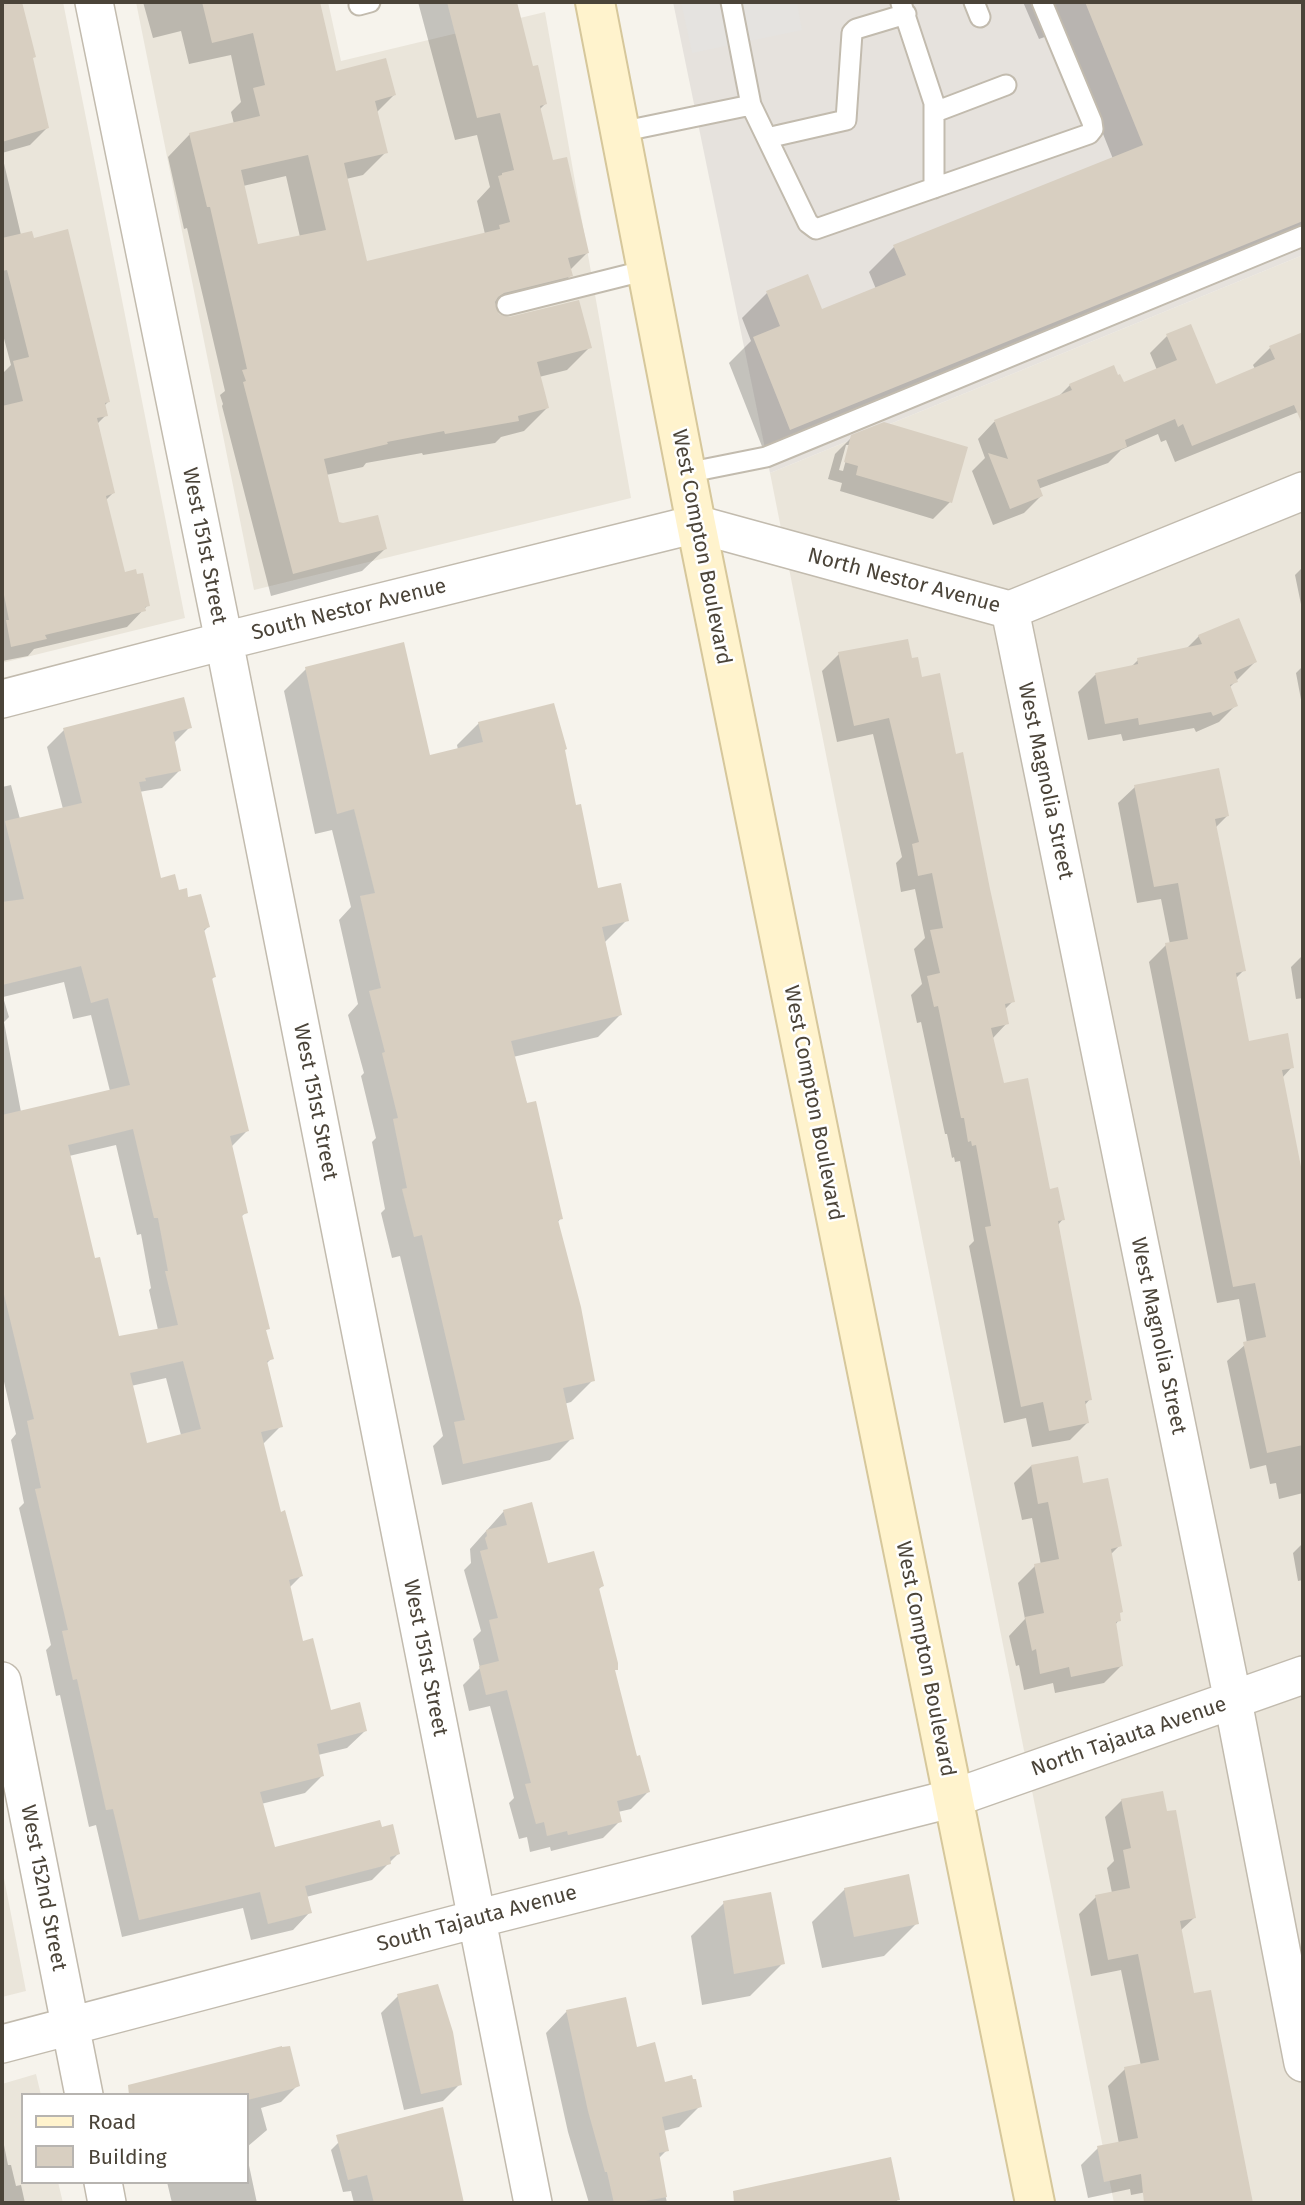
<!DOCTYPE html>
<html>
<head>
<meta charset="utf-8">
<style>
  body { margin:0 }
  #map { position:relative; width:1305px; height:2205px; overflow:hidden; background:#f6f3ec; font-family:"Fira Sans",sans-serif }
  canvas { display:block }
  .frame { position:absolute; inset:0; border:4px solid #4b4439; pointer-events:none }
  .legend { position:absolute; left:21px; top:2093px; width:228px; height:91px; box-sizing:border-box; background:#fff; border:2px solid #b7b4b0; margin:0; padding:9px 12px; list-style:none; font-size:21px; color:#4b4439 }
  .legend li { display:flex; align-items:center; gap:14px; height:35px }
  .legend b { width:35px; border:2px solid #b7b4b0 }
</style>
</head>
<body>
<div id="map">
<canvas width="1305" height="2205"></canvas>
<div class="frame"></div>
<ul class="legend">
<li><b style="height:9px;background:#fff3cd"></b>Road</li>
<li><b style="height:19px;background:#d8cfc1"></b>Building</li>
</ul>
</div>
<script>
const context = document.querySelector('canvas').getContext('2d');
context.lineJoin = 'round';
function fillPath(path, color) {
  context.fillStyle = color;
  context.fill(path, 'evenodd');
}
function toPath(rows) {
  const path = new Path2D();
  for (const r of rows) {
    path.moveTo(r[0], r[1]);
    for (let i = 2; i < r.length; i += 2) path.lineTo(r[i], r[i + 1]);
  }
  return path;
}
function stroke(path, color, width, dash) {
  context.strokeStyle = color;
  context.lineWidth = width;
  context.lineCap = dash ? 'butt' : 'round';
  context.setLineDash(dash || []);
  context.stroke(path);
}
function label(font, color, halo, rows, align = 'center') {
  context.font = font + ' "Fira Sans",sans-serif';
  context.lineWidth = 5;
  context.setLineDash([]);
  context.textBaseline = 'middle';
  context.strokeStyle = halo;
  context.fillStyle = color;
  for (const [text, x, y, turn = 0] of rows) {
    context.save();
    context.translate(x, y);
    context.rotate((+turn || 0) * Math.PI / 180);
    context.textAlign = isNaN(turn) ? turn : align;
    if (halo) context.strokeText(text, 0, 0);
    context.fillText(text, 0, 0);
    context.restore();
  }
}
fillPath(toPath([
  [2,2,63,2,185,618,2,663],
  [136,2,328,2,341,61,545,12,631,498,254,590],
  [1303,255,1303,2203,1114,2203,770,473],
  [2,1868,26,1991,2,1997],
  [36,2074,41,2095,23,2095,23,2182,58,2182,63,2203,2,2203,2,2084]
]), '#eae5da');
fillPath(toPath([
  [673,2,1303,2,1303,255,770,473]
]), '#e6e2dd');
fillPath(toPath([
  [681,2,797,2,802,30,692,53]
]), '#e5e3e0');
fillPath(toPath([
  [2,2,20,2,34,56,31,59,47,128,30,145,2,153],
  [143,2,288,2,292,21,335,73,394,95,376,113,386,152,363,175,346,179,366,263,485,234,477,201,490,187,477,135,455,140,418,2,515,2,531,68,545,104,539,110,552,162,587,253,569,271,571,275,548,298,495,311,498,315,590,347,567,370,539,377,547,408,524,431,501,437,495,443,423,455,422,453,366,463,363,467,326,475,338,523,385,549,362,571,271,596,222,406,223,404,220,395,225,391,187,228,184,229,168,157,190,134,234,124,231,112,241,102,231,55,189,64,181,31,153,38],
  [286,176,300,237,257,246,243,186],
  [1023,2,1303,2,1303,238,765,454,729,363,751,341,742,318,767,293,821,311,876,289,869,272,894,247,1113,159,1062,31,1039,39],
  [2,155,21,235,108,402,104,406,106,415,97,424,113,493,105,501,124,574,148,605,127,627,34,649,28,656,2,661,2,408,4,408,2,374,11,365,2,331],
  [1303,335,1303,410,1175,462,1166,440,1161,442,1158,434,1121,450,1108,463,1038,489,1041,496,1024,513,993,525,972,471,985,458,978,439,994,422,1058,397,1070,385,1123,384,1157,370,1150,353,1167,336,1215,386,1255,369,1253,365,1270,348],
  [852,437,950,502,933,519,840,491,842,483,828,479,835,454],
  [846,445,850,445,843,471,839,470],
  [1303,567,1303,614,1295,575],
  [1199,636,1255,662,1229,688,1236,705,1219,722,1196,732,1194,728,1123,741,1121,734,1088,740,1078,692,1095,675,1130,668,1138,660,1185,650],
  [839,654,911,661,954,756,1013,1001,1004,1010,1007,1023,992,1039,1002,1086,1063,1219,1057,1226,1090,1399,1084,1406,1087,1423,1070,1440,1032,1447,1026,1418,1004,1423,969,1246,974,1241,960,1161,955,1162,954,1157,952,1158,947,1134,945,1134,921,1022,917,1023,911,995,922,984,914,949,925,938,915,889,901,892,896,863,902,857,873,734,837,742,822,671],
  [1303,666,1303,710,1296,673],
  [306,669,428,757,458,750,457,745,479,723,564,750,574,807,597,890,627,920,605,942,620,1015,598,1037,513,1057,561,1218,557,1223,593,1380,571,1402,564,1404,572,1438,550,1460,442,1485,433,1446,443,1436,400,1256,392,1258,381,1213,385,1209,372,1142,376,1138,361,1076,364,1073,348,1015,358,1004,339,920,351,907,332,830,315,834,284,691],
  [190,727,173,744,179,771,162,788,139,792,159,880,187,899,208,927,203,932,215,976,211,980,248,1130,231,1147,246,1212,241,1217,268,1328,265,1331,272,1358,266,1364,281,1426,263,1444,280,1514,301,1576,289,1588,302,1643,329,1712,365,1731,347,1748,318,1755,322,1776,305,1793,261,1804,273,1849,381,1829,398,1854,372,1880,306,1897,310,1912,293,1930,251,1940,243,1908,122,1937,96,1825,89,1827,60,1695,56,1696,46,1650,51,1645,19,1508,24,1503,11,1440,16,1434,2,1373,2,787,11,785,20,819,63,809,47,747,64,730],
  [64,982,73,1019,91,1015,110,1091,21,1112,4,1022,9,1017,3,997],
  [116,1145,137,1235,141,1234,151,1288,149,1290,158,1330,118,1338,93,1260,69,1156],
  [166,1378,181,1435,145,1445,131,1386],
  [1135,787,1227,816,1215,828,1244,970,1235,979,1247,1043,1292,1067,1282,1078,1303,1184,1303,1327,1298,1328,1303,1349,1303,1493,1279,1499,1276,1483,1270,1484,1266,1465,1250,1469,1227,1361,1247,1343,1239,1299,1217,1303,1149,962,1166,945,1170,944,1161,899,1137,903,1118,803],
  [1303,955,1303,998,1296,999,1291,967],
  [1031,1466,1082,1485,1120,1545,1110,1555,1119,1620,1115,1625,1121,1666,1104,1683,1055,1693,1053,1683,1024,1690,1019,1665,1016,1666,1009,1636,1025,1619,1018,1583,1035,1566,1041,1565,1032,1518,1022,1520,1014,1483],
  [504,1511,547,1565,602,1586,598,1590,616,1669,613,1672,635,1758,648,1792,631,1809,618,1812,620,1821,603,1838,551,1851,550,1847,530,1852,527,1837,519,1839,509,1803,514,1798,490,1706,469,1711,463,1685,480,1668,473,1639,481,1631,464,1570,471,1563,470,1549],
  [1303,1543,1303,1580,1298,1581,1293,1553],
  [1122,1800,1195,1917,1180,1931,1193,1995,1209,1992,1252,2203,1165,2203,1162,2189,1131,2195,1130,2189,1088,2198,1081,2165,1098,2148,1119,2144,1108,2086,1125,2069,1141,2066,1121,1970,1091,1976,1079,1914,1096,1897,1112,1893,1107,1868,1114,1861,1105,1817],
  [845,1889,917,1923,884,1956,822,1968,812,1922],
  [724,1903,783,1963,750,1996,702,2005,691,1936],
  [398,1996,460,2084,443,2101,404,2110,381,2013],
  [567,2011,636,2049,663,2084,700,2106,679,2127,663,2131,667,2150,658,2159,667,2203,589,2203,568,2132,546,2033],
  [298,2085,281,2102,261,2108,267,2130,247,2147,247,2095],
  [442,2109,463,2203,354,2203,351,2191,343,2192,331,2150,348,2133],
  [2,2135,8,2165,11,2165,16,2186,21,2185,25,2203,2,2203],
  [247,2156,257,2203,172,2203,167,2182,247,2182],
  [775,2183,898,2199,895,2203,755,2203]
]), '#0003');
fillPath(toPath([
  [2,2,22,2,36,57,33,58,49,128,2,142],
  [202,2,320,2,336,71,386,58,396,95,375,101,388,153,344,163,367,261,500,229,499,225,510,222,498,176,502,175,502,173,514,170,500,113,477,118,447,2,517,2,533,66,538,65,547,104,540,106,553,160,567,157,589,253,568,258,573,276,504,293,498,297,495,302,499,314,509,317,579,300,592,348,537,362,549,408,518,416,519,421,445,434,444,431,387,442,388,444,324,459,339,522,343,523,378,515,387,549,293,574,243,382,246,381,242,370,247,369,210,207,207,207,189,133,260,116,253,88,265,85,253,33,212,43],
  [308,155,326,230,258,244,241,170],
  [1085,2,1303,2,1303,221,790,430,753,337,780,326,766,291,808,274,822,309,906,275,893,245,1143,145],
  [68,229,110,402,105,403,108,416,97,418,115,493,106,496,125,572,136,569,137,574,143,573,150,606,145,607,146,611,45,635,47,639,11,647,6,620,9,620,2,585,2,406,23,401,13,361,29,357,7,270,2,271,2,238,32,231,34,238],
  [1191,324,1216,384,1275,359,1269,346,1303,332,1303,426,1294,405,1192,446,1183,424,1178,427,1175,419,1125,440,1127,447,1037,480,1043,496,1010,509,988,453,1008,459,994,420,1072,390,1069,384,1114,365,1118,375,1120,374,1124,382,1177,360,1166,334],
  [884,422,968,447,952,503,856,475,858,466,844,462,851,435],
  [1239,618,1257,662,1234,672,1238,682,1230,685,1238,706,1213,716,1211,712,1139,725,1138,718,1105,724,1095,673,1138,664,1137,658,1202,644,1198,635],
  [908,639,912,658,918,657,922,677,940,673,956,754,963,752,990,889,1015,1002,1005,1004,1009,1024,991,1028,1004,1083,1028,1078,1050,1189,1058,1187,1065,1220,1058,1221,1092,1400,1085,1401,1089,1423,1049,1431,1043,1402,1021,1407,985,1227,991,1226,976,1145,972,1146,971,1141,968,1142,964,1118,961,1118,938,1006,934,1007,927,976,940,973,930,930,943,928,932,873,918,876,912,844,919,842,889,718,854,726,838,652],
  [404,642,430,755,483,742,478,722,554,703,567,749,565,750,576,805,581,804,598,888,621,883,629,921,602,927,622,1015,511,1041,527,1103,536,1101,563,1219,558,1220,581,1307,595,1381,563,1388,574,1439,463,1464,454,1422,465,1420,422,1235,414,1237,402,1189,407,1188,393,1119,398,1118,382,1053,385,1052,369,991,381,988,360,896,375,893,354,809,337,814,305,667],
  [184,697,192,728,173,732,181,771,145,778,146,781,139,782,161,878,175,874,179,890,187,888,188,897,201,894,210,927,204,929,216,977,212,978,249,1131,230,1136,248,1213,242,1215,270,1329,266,1330,274,1359,267,1361,283,1427,261,1432,281,1512,285,1510,303,1576,289,1580,303,1641,313,1638,331,1710,360,1702,367,1731,317,1744,324,1776,260,1792,275,1847,380,1820,382,1827,393,1824,400,1854,390,1857,391,1864,305,1886,312,1913,268,1924,260,1892,139,1920,113,1809,106,1810,77,1679,73,1680,62,1631,68,1630,35,1489,41,1488,27,1421,34,1419,2,1286,2,1115,130,1085,108,998,91,1003,81,966,2,985,2,902,24,899,5,821,82,803,63,728],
  [133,1129,154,1218,158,1218,168,1271,165,1271,178,1325,119,1336,100,1257,95,1258,68,1145],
  [183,1361,201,1429,147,1443,130,1373],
  [1219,768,1229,816,1215,819,1246,971,1236,973,1249,1041,1288,1033,1294,1068,1282,1070,1303,1177,1303,1445,1267,1453,1243,1342,1266,1337,1255,1283,1233,1287,1165,943,1188,939,1178,883,1154,887,1134,785],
  [1078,1456,1083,1483,1108,1478,1122,1546,1111,1549,1123,1612,1120,1613,1121,1621,1116,1622,1123,1666,1071,1677,1069,1667,1040,1674,1036,1649,1032,1651,1025,1617,1044,1613,1034,1564,1059,1559,1048,1502,1038,1504,1031,1465],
  [532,1502,548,1563,594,1551,604,1586,599,1588,618,1663,618,1670,615,1670,637,1756,640,1755,650,1792,617,1801,622,1822,568,1835,567,1831,547,1836,544,1822,536,1824,525,1784,531,1783,507,1690,486,1695,479,1666,499,1661,489,1620,498,1618,480,1551,488,1549,485,1538,487,1536,486,1530,507,1525,503,1510],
  [1163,1791,1167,1811,1176,1810,1196,1918,1180,1921,1194,1993,1211,1990,1253,2203,1144,2203,1141,2174,1104,2182,1097,2146,1138,2138,1124,2067,1159,2060,1138,1954,1108,1960,1095,1895,1130,1888,1123,1850,1131,1848,1121,1799],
  [909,1874,919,1924,854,1937,844,1888],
  [771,1892,785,1964,734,1974,723,1901],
  [438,1984,453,2032,462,2085,421,2094,397,1994],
  [626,1997,637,2047,655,2042,665,2082,692,2075,693,2079,696,2079,702,2107,662,2117,669,2151,659,2153,667,2197,634,2203,614,2203,607,2172,605,2172,588,2111,566,2010],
  [282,2046,282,2047,290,2046,300,2086,292,2089,247,2100,247,2095,129,2095,128,2085],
  [443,2107,464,2203,374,2203,367,2175,348,2180,336,2135],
  [891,2157,900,2200,884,2203,734,2203,733,2191]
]), '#d8cfc1');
const service = toPath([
  [731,2,751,105,808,223,816,229,1089,134,1093,129,1092,122,1042,2],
  [974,2,980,17],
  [901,3,934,103,934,188],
  [359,5,370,2],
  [935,112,1006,85],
  [620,132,751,105],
  [767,138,846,120,852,33,856,29,906,14],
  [507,305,647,270],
  [686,473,766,457,1303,236]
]);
const minor = toPath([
  [94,2,224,641,533,2203],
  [1010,610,1233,1701,1303,2063],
  [2,699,224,641,696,524,1010,610,1303,491],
  [2,1681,84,2095],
  [2,2044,476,1919,954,1798,1303,1675],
  [103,2182,107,2203]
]);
const secondary = toPath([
  [595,2,696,524,1035,2203]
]);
stroke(service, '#c2bbae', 23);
stroke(minor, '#c2bbae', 40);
stroke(secondary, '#d6c79b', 42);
stroke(service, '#fff', 19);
stroke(minor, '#fff', 37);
stroke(secondary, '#fff3cd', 38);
label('21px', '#4b4439', '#fff', [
  ["West 151st Street",204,546,79],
  ["West Compton Boulevard",701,547,79],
  ["North Nestor Avenue",904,581,15],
  ["South Nestor Avenue",349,610,-14],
  ["West Magnolia Street",1045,781,78],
  ["West 151st Street",315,1102,79],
  ["West Compton Boulevard",813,1103,79],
  ["West Magnolia Street",1158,1336,78],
  ["West 151st Street",425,1658,79],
  ["West Compton Boulevard",925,1659,79],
  ["North Tajauta Avenue",1129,1737,-19],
  ["West 152nd Street",43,1888,79],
  ["South Tajauta Avenue",477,1919,-15]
]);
</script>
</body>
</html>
